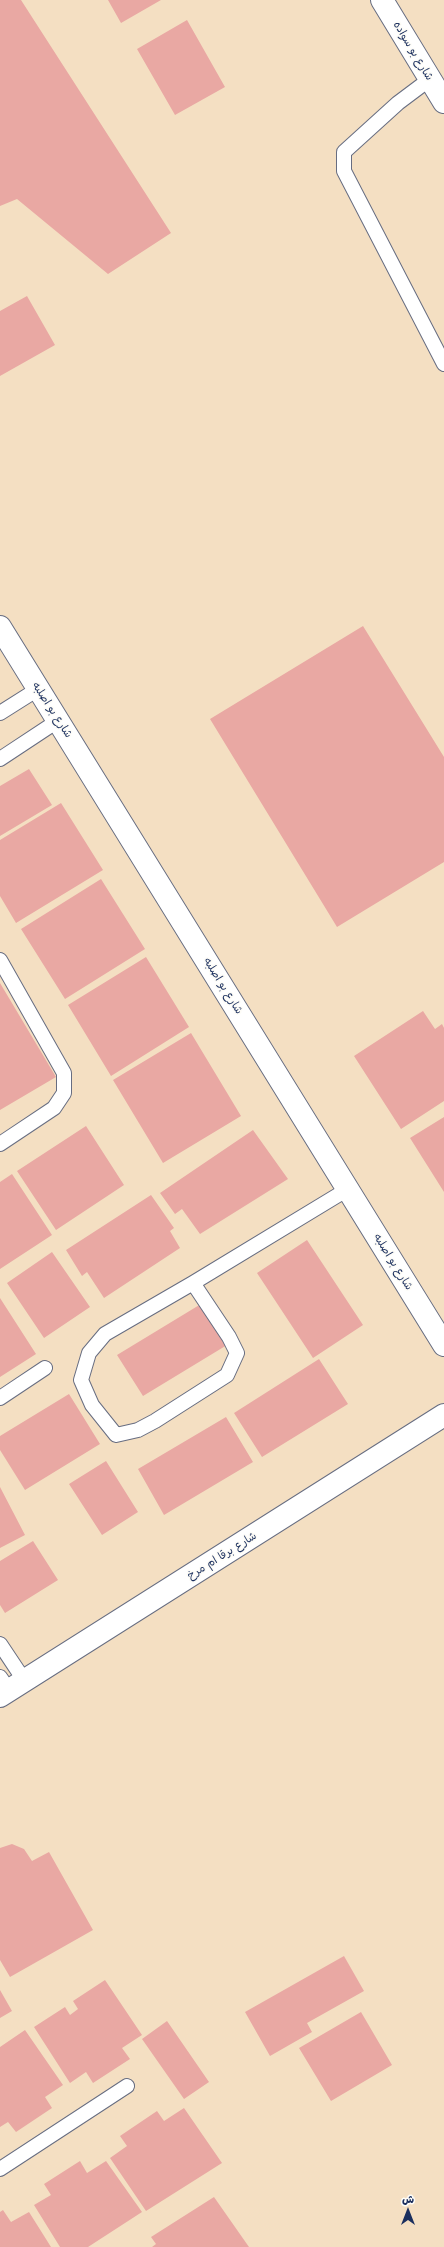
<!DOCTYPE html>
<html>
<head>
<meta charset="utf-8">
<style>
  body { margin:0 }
  #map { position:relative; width:444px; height:2247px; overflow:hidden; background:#f4dfc2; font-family:"Playpen Sans","Playpen Sans Arabic",sans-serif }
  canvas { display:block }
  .north { position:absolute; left:388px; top:2191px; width:40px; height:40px; -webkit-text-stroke:3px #fdfcf7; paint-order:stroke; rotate:0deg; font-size:11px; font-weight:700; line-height:16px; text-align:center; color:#1b2f5e }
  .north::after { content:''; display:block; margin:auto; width:14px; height:18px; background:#1b2f5e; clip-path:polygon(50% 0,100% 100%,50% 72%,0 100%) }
</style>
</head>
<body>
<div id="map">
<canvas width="444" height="2247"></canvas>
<div class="north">ش</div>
</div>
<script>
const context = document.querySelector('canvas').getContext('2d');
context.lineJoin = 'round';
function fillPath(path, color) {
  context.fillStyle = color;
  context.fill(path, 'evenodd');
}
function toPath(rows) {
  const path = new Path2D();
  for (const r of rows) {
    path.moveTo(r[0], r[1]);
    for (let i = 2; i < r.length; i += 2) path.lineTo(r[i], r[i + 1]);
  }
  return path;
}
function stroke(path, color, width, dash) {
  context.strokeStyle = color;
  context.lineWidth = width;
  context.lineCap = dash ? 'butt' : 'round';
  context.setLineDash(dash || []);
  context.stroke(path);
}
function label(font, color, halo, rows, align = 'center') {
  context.font = font + ' "Playpen Sans","Playpen Sans Arabic",sans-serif';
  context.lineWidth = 3;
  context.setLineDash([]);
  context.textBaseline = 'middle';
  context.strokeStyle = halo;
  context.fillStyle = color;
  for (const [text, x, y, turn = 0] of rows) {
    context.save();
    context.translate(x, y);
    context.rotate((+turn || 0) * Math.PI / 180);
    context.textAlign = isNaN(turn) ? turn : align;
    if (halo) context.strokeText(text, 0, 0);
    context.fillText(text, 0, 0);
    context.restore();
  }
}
fillPath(toPath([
  [0,0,21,0,171,233,108,274,17,199,0,206],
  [108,0,161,0,121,23],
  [187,20,225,87,175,115,137,49],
  [27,296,55,345,0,376,0,311],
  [363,626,444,757,444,862,337,927,210,719],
  [29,769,52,805,0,836,0,786],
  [61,803,103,870,16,923,0,896,0,840],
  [101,879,145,949,65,999,21,929],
  [146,957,189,1027,111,1076,68,1005],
  [0,983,56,1077,0,1110],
  [423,1011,435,1029,442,1024,444,1028,444,1101,401,1129,354,1056],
  [191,1033,241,1116,163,1163,113,1080],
  [444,1117,444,1192,410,1138],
  [86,1126,124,1185,56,1230,17,1171],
  [253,1130,288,1179,200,1234,182,1209,175,1214,160,1193],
  [12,1174,52,1235,0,1269,0,1182],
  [151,1195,174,1228,170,1231,180,1248,104,1298,87,1272,82,1276,66,1250],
  [307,1240,363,1325,313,1358,257,1273],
  [52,1252,90,1307,44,1338,7,1283],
  [0,1298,36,1354,0,1377],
  [201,1304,227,1345,143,1396,117,1355],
  [319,1359,348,1404,262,1457,234,1413],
  [69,1394,100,1444,25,1490,0,1450,0,1436],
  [226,1417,253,1462,164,1515,138,1469],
  [106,1461,138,1512,102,1535,69,1484],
  [0,1487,25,1535,0,1548],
  [33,1541,58,1580,5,1613,0,1605,0,1561],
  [12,1844,24,1849,32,1861,49,1852,93,1930,10,1977,0,1960,0,1848],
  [344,1956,364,1991,307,2023,312,2032,270,2056,245,2012],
  [105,1980,142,2035,122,2048,130,2059,93,2083,86,2072,70,2083,34,2027,65,2007,70,2015,78,2009,73,2001],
  [0,1990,12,2011,0,2018],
  [361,2012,392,2065,331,2101,299,2048],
  [167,2021,209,2082,184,2099,142,2039],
  [25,2030,63,2085,45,2097,52,2108,16,2132,8,2122,0,2127,0,2047],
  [184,2108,222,2163,146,2211,110,2158,127,2146,120,2136,157,2111,164,2121],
  [80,2161,87,2173,106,2161,142,2212,88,2247,60,2247,34,2205,51,2195,44,2184],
  [214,2197,249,2247,152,2247,156,2244,151,2237],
  [3,2210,11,2222,29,2212,51,2247,0,2247,0,2212]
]), '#e9a8a3');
const lane = toPath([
  [430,79,398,103,344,152,344,171,444,364],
  [0,713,38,689],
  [0,759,59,720],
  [0,960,64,1073,64,1093,54,1108,0,1144],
  [193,1283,229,1337,237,1353,227,1375,155,1421,138,1430,116,1435,92,1405,81,1380,89,1353,105,1334,193,1283,348,1189],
  [0,1398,45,1368],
  [0,1644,24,1680],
  [0,1677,9,1690],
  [0,2169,127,2086]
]);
const street = toPath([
  [382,0,444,102],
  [0,627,444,1345],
  [0,1696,444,1415]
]);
stroke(lane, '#676d81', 16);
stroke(street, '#676d81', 24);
stroke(lane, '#fff', 14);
stroke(street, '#fff', 22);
label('11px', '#1b2f5e', '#fdfcf7', [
  ["شارع بو سواده",413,51,59],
  ["شارع بو اصلبه",52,710,57],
  ["شارع بو اصلبه",223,986,58],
  ["شارع بو اصلبه",393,1262,58],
  ["شارع برقا ام مرخ",222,1556,-32]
]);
</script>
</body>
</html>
